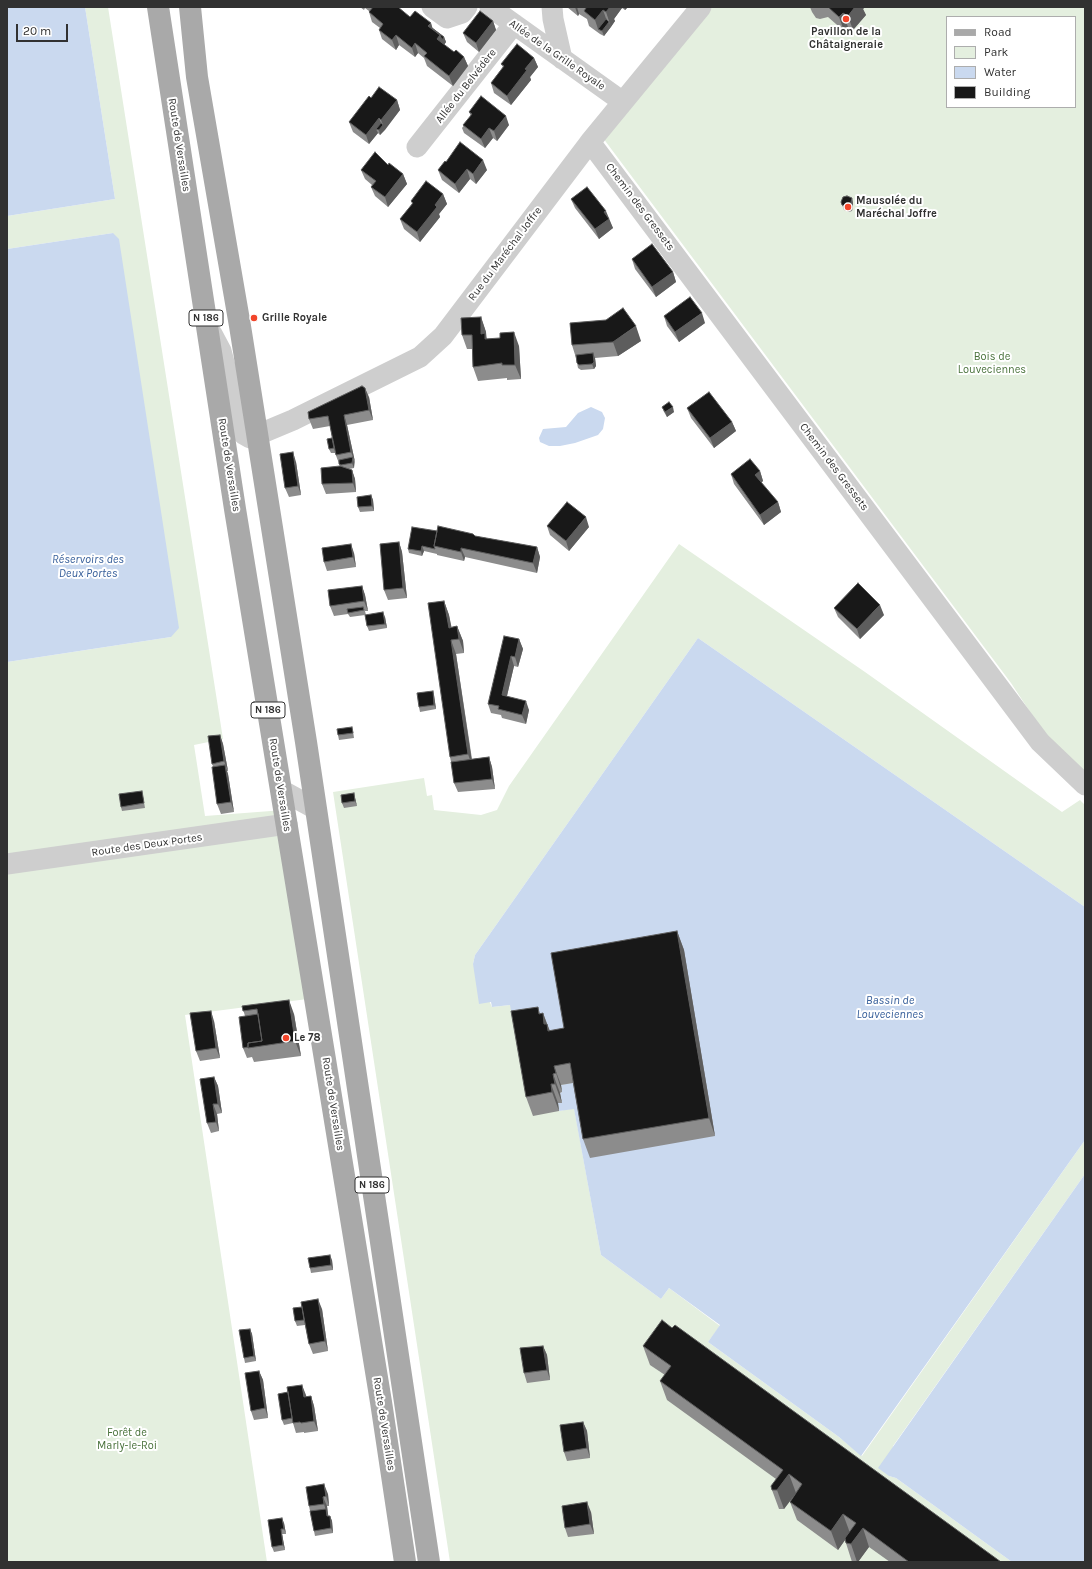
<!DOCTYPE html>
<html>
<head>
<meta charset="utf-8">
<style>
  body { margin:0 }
  #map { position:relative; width:1092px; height:1569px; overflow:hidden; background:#fff; font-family:Karla,sans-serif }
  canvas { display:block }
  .frame { position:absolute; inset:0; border:8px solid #313131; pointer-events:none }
  .legend { position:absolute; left:946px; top:16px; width:130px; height:92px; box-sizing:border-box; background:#fff; border:1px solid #adadad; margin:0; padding:5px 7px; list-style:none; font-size:12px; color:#313131 }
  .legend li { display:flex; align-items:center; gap:8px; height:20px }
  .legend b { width:20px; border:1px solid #adadad }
  .scale { position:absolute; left:16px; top:24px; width:52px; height:18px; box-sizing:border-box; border:2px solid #313131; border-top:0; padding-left:5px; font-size:12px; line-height:14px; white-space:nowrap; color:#313131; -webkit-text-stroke:3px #fff; paint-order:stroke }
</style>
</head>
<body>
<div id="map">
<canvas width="1092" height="1569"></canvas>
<div class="frame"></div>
<ul class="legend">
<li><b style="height:5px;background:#a9a9a9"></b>Road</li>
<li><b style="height:11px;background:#e4efdf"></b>Park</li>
<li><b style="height:11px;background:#cad9ef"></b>Water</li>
<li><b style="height:11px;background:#181818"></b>Building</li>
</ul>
<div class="scale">20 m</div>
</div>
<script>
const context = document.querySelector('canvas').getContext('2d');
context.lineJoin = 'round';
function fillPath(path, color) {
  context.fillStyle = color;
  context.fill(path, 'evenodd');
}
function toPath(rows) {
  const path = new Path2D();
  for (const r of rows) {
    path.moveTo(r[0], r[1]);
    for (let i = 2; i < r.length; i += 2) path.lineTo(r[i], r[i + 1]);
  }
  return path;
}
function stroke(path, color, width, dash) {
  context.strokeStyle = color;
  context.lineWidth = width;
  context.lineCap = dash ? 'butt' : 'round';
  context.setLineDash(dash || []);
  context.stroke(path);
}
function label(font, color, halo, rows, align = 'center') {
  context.font = font + ' Karla,sans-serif';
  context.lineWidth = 4;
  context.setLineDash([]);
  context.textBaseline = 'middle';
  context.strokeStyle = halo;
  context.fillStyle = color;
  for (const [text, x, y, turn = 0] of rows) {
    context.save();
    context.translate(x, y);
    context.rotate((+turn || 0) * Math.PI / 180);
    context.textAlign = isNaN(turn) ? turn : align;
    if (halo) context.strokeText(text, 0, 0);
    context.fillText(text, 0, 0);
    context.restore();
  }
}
fillPath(toPath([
  [85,7,108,7,223,739,194,745,205,816,284,810,315,998,185,1015,267,1562,7,1562,7,662,171,637,113,233,7,249,7,216,115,199],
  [705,7,1085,7,1085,773,1046,736,1011,683,603,138],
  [947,17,1075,17,1075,107,947,107],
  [679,544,865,672,1062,812,1080,800,1085,805,1085,907,698,638,475,955,473,964,492,1007,510,1005,684,950,715,1136,577,1082,560,1093,562,1103,559,1111,574,1108,601,1255,661,1299,669,1288,720,1326,708,1342,839,1437,862,1456,1085,1140,1085,1174,893,1446,889,1476,896,1478,1012,1562,450,1562,333,792,424,778,427,796,432,795,434,810,481,815,497,810,509,786]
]), '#e4efdf');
fillPath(toPath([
  [7,7,85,7,115,199,7,216],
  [113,233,119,239,179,628,171,637,7,662,7,249],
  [591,407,602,412,605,418,603,429,598,435,575,443,560,446,549,446,540,442,539,438,543,429,566,427,578,413],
  [698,638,1085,907,1085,1140,861,1456,839,1437,708,1342,720,1325,669,1288,661,1299,601,1255,574,1109,559,1111,558,1103,562,1103,560,1093,562,1092,561,1085,577,1082,571,1047,518,1015,516,1010,511,1011,510,1005,492,1007,491,1002,479,1004,473,964,475,955],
  [1085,1174,1085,1562,1012,1562,896,1478,889,1476,878,1468]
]), '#cad9ef');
stroke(toPath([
  [432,7,447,18,462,13,467,7],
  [490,7,623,102],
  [552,7,553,19,562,59],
  [590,142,1040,742,1085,785],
  [417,147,514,24],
  [212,334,221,351,243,434,250,438,293,420,420,357,443,336,590,142,701,7],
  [281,790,314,808],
  [7,864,287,824]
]), '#cecece', 21);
stroke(toPath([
  [158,7,235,509,381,1402,405,1562],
  [190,7,197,77,240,326,306,742,429,1562]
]), '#a9a9a9', 22);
fillPath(toPath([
  [360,7,395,7,410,17,431,23,432,28,444,37,446,42,444,45,451,51,464,57,468,66,453,86,427,66,424,58,418,53,415,57,399,45,396,50,382,39,379,30,380,28,372,22,369,12,369,11,365,8,364,10],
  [567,7,628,7,625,10,622,8,614,19,615,21,604,36,600,34,589,26,587,19,579,14,578,16],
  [810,7,865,7,863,9,866,15,853,30,848,27,844,31,828,17,820,19,816,18,812,12],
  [493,21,496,30,479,52,467,42,463,33],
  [534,58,538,67,530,77,531,80,511,105,494,93,491,83,503,67,501,64],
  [371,98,397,100,400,110,380,135,378,133,369,144,353,132,349,122],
  [469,112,509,125,497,141,493,138,485,148,464,133,462,128,471,116],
  [446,162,487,170,476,184,470,179,459,193,442,180,438,170],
  [388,165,403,174,407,184,388,207,375,196,371,187,372,185,365,179,361,170],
  [443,194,447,204,439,214,440,217,420,242,404,229,400,219,412,204,411,201],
  [852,198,853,203,852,211,849,212,844,210,841,202],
  [571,199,608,218,613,228,599,239,575,208],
  [632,259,673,272,676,282,656,297,635,269],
  [664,316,705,323,679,342,667,326],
  [481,317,486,332,487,339,519,346,521,379,507,380,507,378,478,381,473,367,472,349,467,349,462,335],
  [570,323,641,341,618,356,595,358,596,366,594,369,581,370,578,368,576,358,572,345],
  [369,397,373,420,347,425,355,462,354,468,349,469,352,470,355,479,356,492,326,494,322,484,340,466,335,453,331,453,329,449,332,438,330,426,313,429,309,419],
  [662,407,674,412,667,417,664,412],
  [687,408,732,422,736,431,714,448,691,418],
  [296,462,301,495,289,497,285,488],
  [760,471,763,481,761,483,778,502,781,512,764,525,734,484,731,474],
  [371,495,373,500,374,511,360,512,358,507],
  [547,526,589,527,569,551,550,535],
  [475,536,537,547,540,557,537,573,465,557,464,561,437,555,437,554,424,551,422,556,409,553,408,549],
  [399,542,402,552,407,598,388,600,384,590],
  [354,553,356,567,327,571,324,562],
  [362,586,365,595,368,611,365,611,366,615,385,617,387,628,369,631,367,626,365,615,350,617,348,614,334,616,330,606],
  [444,601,449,615,451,627,457,626,463,641,464,653,456,654,472,759,489,757,492,767,495,789,458,792,454,783,451,762,450,757],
  [834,608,884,615,860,639,838,617],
  [519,639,523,649,518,667,514,666,507,696,529,710,526,724,502,718,501,715,491,713,488,704],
  [433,691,434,695,436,709,420,712,419,707],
  [353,731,354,738,339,740,338,735],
  [220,735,223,744,228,771,227,771,228,774,234,812,221,814,217,804,213,766,212,764],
  [142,791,143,796,145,808,122,811,121,807],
  [355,798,357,806,344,808,342,803],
  [677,931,684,950,715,1136,590,1158,583,1139,573,1083,561,1085,562,1092,560,1093,562,1103,558,1103,559,1111,533,1116,526,1097,538,1007,540,1014,543,1013,550,1031,564,1028],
  [242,1006,294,1014,301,1056,254,1062,252,1057,247,1058,243,1048,245,1016],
  [214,1021,220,1058,200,1061,196,1051],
  [214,1077,218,1086,222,1113,217,1114,219,1131,211,1133,207,1123],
  [332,1260,333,1270,311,1273,310,1268],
  [322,1309,328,1351,313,1354,309,1344,305,1325,297,1326,295,1321],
  [250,1329,252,1334,256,1361,245,1363,244,1358],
  [543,1346,547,1355,550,1380,527,1383,524,1373],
  [643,1346,1001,1562,890,1562,869,1547,858,1562,852,1562,845,1540,838,1550,797,1520,790,1502,796,1493,784,1509,779,1509,772,1490,776,1479,667,1400,660,1381,665,1375,650,1365],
  [259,1371,263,1380,268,1418,254,1420,251,1411],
  [306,1395,306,1397,311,1396,314,1406,318,1431,304,1433,304,1432,296,1433,293,1423,284,1425,282,1420],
  [583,1422,587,1431,590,1458,567,1461,564,1452],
  [328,1494,329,1506,327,1506,328,1516,330,1516,332,1521,333,1533,315,1536,309,1506],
  [591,1512,594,1534,568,1537,565,1528],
  [268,1520,284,1523,286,1534,282,1534,285,1550,274,1552,272,1547]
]), '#8c8c8c');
fillPath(toPath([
  [575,7,577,7,579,14,578,16],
  [609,7,622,7,622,8,614,19,615,21,611,27,606,12],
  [624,7,628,7,625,10],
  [855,7,865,7,863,9,866,15,853,30,848,16],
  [603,10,608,24,609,22,611,27,604,36,602,31,598,29,595,20],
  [843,13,848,27,844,31,839,17],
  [493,21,496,30,479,52,476,43],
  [431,23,434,33,428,26],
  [396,35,399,45,396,50,392,40],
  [440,35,444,45,437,39],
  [444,37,446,42,444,45,442,40],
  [415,43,418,53,415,57,412,48],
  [464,57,468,66,453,86,449,76],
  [534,58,538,67,530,77,531,80,511,105,507,96,525,69],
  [397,100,400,110,385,130,381,120],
  [506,116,509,125,497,141,494,131],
  [379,118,382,126,383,125,385,130,380,135,379,130,376,129,378,133,369,144,366,135],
  [489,128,493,138,485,148,481,139],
  [483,160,487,170,476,184,473,174],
  [467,169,470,179,459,193,455,184],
  [403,174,407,184,388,207,385,197],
  [443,194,447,204,439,214,440,217,420,242,417,232,435,205],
  [852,198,853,203,852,211,850,206],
  [606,211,613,228,599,239,595,229,604,212],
  [673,272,676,282,656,297,652,287],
  [702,313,705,323,679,342,675,332],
  [481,317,486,332,486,337,490,348,481,334],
  [636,326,641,341,618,356,613,342],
  [514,332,519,346,521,379,515,365],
  [593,353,595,358,596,366,594,369,592,364],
  [365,388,369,397,373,420,369,410],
  [673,407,674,412,667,417,665,412],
  [344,415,347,425,355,462,351,452],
  [732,422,736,431,714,448,710,438],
  [293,452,296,462,301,495,298,486],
  [353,457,354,462,354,468,352,463],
  [352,470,355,479,356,492,353,483],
  [760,471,763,481,758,485,755,475],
  [371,495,373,500,374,511,372,506],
  [778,502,781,512,764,525,760,515],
  [586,517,589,527,569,551,566,541],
  [399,542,402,552,407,598,403,588],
  [351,544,354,553,356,567,353,557],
  [422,546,424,551,422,556,421,551],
  [537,547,540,557,537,573,533,563],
  [461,548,465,557,464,561,461,552],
  [362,586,365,595,368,611,364,601],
  [444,601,449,615,454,639,449,628],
  [880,605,884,615,860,639,857,629],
  [383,612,385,617,387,628,385,624],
  [457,626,463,641,464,653,459,639],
  [519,639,523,649,518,667,515,657],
  [451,640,456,654,473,769,468,754],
  [511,656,514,666,505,704,502,695],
  [433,691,434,695,436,709,434,705],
  [526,701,529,710,526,724,522,715],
  [220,735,223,744,228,771,224,761],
  [489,757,492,767,495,789,492,779],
  [225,765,228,774,234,812,231,802],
  [354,793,355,798,357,806,355,801],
  [677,931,684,950,715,1136,709,1118],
  [289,1000,294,1014,301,1056,295,1041],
  [211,1011,214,1021,220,1058,216,1048],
  [543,1013,548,1027,547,1024,554,1042,544,1024],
  [554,1066,561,1085,562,1092,556,1073],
  [553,1074,560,1093,562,1103,555,1084],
  [214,1077,218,1086,222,1113,218,1104],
  [551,1084,558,1103,559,1111,552,1092],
  [213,1104,217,1114,219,1131,216,1122],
  [330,1255,332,1260,333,1270,331,1265],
  [318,1299,322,1309,328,1351,325,1341],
  [250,1329,252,1334,256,1361,254,1356],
  [543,1346,547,1355,550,1380,547,1370],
  [259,1371,263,1380,268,1418,265,1408],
  [302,1385,306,1395,308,1407,304,1397],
  [311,1396,314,1406,318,1431,314,1421],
  [583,1422,587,1431,590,1458,587,1448],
  [789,1474,796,1493,784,1509,777,1490],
  [324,1484,328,1494,329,1506,326,1496],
  [323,1497,327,1506,329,1521,324,1504],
  [587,1502,591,1512,594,1534,590,1524],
  [843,1514,850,1533,838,1550,831,1531],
  [330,1516,332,1521,333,1533,331,1528],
  [282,1518,284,1523,286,1534,284,1529],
  [863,1528,869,1547,858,1562,857,1562,851,1544],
  [281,1529,282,1534,285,1550,283,1545]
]), '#5d5d5d');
const building = toPath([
  [373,7,398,7,410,17,415,11,431,23,428,26,440,35,437,39,454,52,456,50,464,57,449,76,424,56,427,53,415,43,412,48,396,35,392,40,379,30,383,24,369,12,373,7],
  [584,7,610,7,606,12,603,10,595,20,584,11,586,8,584,7],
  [828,7,855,7,848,16,843,13,839,17,828,7],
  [480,11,493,21,476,43,463,33,480,11],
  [606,19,609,22,602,31,598,29,606,19],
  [432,28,444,37,442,40,440,35,432,28],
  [517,44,534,58,525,69,527,70,507,96,491,83,504,66,501,64,517,44],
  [379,87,397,100,381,120,379,118,366,135,349,122,369,96,371,98,379,87],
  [481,96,506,116,494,131,489,128,481,139,463,125,472,114,469,112,481,96],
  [381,123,383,125,379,130,376,129,381,123],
  [460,142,483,160,473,174,467,169,455,184,438,170,445,161,446,162,460,142],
  [375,152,388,165,389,163,403,174,385,197,371,187,376,181,361,170,375,152],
  [426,181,443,194,435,205,437,207,417,232,400,219,413,203,411,201,426,181],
  [587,187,606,211,604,212,609,219,595,229,571,199,587,187],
  [847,196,852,198,850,206,848,207,842,205,841,202,843,197,847,196],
  [652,244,673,272,652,287,632,259,652,244],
  [690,297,702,313,675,332,664,316,690,297],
  [623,308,636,326,613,342,572,345,570,323,606,320,623,308],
  [481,317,481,334,485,333,485,339,500,338,500,333,514,332,515,365,502,365,502,363,473,367,472,335,462,335,461,318,481,317],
  [593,353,594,362,592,364,579,365,577,363,576,355,593,353],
  [362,386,365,388,369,410,344,415,351,452,336,455,328,416,309,419,308,412,362,386],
  [709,392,732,422,710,438,687,408,709,392],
  [669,402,673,407,665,412,662,407,669,402],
  [332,438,334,448,329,449,327,439,332,438],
  [293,452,298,486,285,488,280,454,293,452],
  [353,457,352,463,341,465,339,464,339,460,353,457],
  [750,459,760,471,755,475,778,502,760,515,731,474,750,459],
  [340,466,352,470,353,483,322,484,321,468,340,466],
  [371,495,372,506,358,507,357,497,371,495],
  [567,502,586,517,566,541,547,526,567,502],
  [438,526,473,534,475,536,537,547,533,563,461,548,461,552,434,546,438,526],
  [412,527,437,531,434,546,435,549,422,546,421,551,408,549,412,527],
  [399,542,403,588,384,590,380,544,399,542],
  [351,544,353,557,324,562,322,548,351,544],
  [858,583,880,605,857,629,834,608,858,583],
  [362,586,364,601,330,606,328,590,362,586],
  [444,601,449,628,457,626,459,639,451,640,468,754,450,757,428,603,444,601],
  [363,607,364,610,348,613,347,609,363,607],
  [383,612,385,624,367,626,365,615,383,612],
  [504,636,519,639,515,657,511,656,502,695,526,701,522,715,498,709,499,706,488,704,504,636],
  [433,691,434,705,419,707,417,693,433,691],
  [352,727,353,733,338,735,337,729,352,727],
  [220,735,224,761,212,764,208,736,220,735],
  [489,757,492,779,454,783,451,762,489,757],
  [225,765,231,802,217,804,212,767,225,765],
  [142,791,144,803,121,807,119,794,142,791],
  [354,793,355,801,342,803,341,795,354,793],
  [677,931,709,1118,583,1139,570,1063,554,1066,556,1073,553,1074,555,1084,551,1084,552,1092,526,1097,511,1011,538,1007,539,1014,543,1013,544,1024,547,1024,548,1031,564,1028,551,953,677,931],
  [289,1000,295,1041,248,1048,248,1043,262,1041,257,1009,243,1011,242,1006,289,1000],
  [211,1011,216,1048,196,1051,190,1013,211,1011],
  [258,1014,262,1041,248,1043,248,1047,243,1048,239,1017,258,1014],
  [214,1077,218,1104,213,1104,216,1122,207,1123,200,1079,214,1077],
  [330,1255,331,1265,310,1268,308,1258,330,1255],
  [318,1299,325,1341,309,1344,301,1302,318,1299],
  [302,1307,304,1320,295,1321,293,1308,302,1307],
  [662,1320,672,1328,675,1325,1001,1562,909,1562,863,1528,851,1544,846,1543,845,1538,856,1523,843,1514,831,1531,790,1502,802,1484,789,1474,777,1490,772,1490,771,1486,783,1470,660,1381,671,1366,643,1346,662,1320],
  [250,1329,254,1356,244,1358,239,1330,250,1329],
  [543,1346,547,1370,524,1373,520,1348,543,1346],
  [259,1371,265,1408,251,1411,245,1373,259,1371],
  [302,1385,304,1397,311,1396,314,1421,301,1423,300,1422,293,1423,287,1387,302,1385],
  [288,1392,292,1418,282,1420,278,1394,288,1392],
  [583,1422,587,1448,564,1452,560,1425,583,1422],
  [324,1484,326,1496,323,1497,324,1504,309,1506,306,1487,324,1484],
  [587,1502,590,1524,565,1528,562,1506,587,1502],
  [326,1509,327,1516,330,1516,331,1528,314,1531,310,1511,326,1509],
  [282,1518,284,1529,281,1529,283,1545,272,1547,268,1520,282,1518]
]);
fillPath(building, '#181818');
stroke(building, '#5d5d5d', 1);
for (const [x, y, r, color] of [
  [846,19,4,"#f2452a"],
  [848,207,4,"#f2452a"],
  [254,318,4,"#f2452a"],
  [286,1038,4,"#f2452a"]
]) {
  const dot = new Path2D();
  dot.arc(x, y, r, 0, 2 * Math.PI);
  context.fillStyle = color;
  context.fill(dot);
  stroke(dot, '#fff', 1.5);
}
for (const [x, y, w] of [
  [206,318,34],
  [268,710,34],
  [372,1185,34]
]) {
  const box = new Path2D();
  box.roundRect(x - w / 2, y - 8, w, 16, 3);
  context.fillStyle = '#fff';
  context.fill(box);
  stroke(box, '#313131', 1);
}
label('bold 10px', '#313131', null, [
  ["N 186",206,318],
  ["N 186",268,710],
  ["N 186",372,1185]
]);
label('bold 11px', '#313131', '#fff', [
  ["Pavillon de la",846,32,"center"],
  ["Châtaigneraie",846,45,"center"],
  ["Mausolée du",856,201],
  ["Maréchal Joffre",856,214],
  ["Grille Royale",262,318],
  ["Le 78",294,1038]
], 'left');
label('11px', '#313131', '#fff', [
  ["Allée de la Grille Royale",557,55,35],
  ["Allée du Belvédère",466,86,-52],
  ["Route de Versailles",179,145,81],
  ["Chemin des Gressets",640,207,53],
  ["Rue du Maréchal Joffre",505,254,-53],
  ["Route de Versailles",229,465,81],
  ["Chemin des Gressets",834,467,53],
  ["Route de Versailles",280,785,81],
  ["Route des Deux Portes",147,845,-8],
  ["Route de Versailles",333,1104,81],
  ["Route de Versailles",384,1424,81]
]);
label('11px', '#48713a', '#fff', [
  ["Bois de",992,357],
  ["Louveciennes",992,370],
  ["Forêt de",127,1433],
  ["Marly-le-Roi",127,1446]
]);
label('italic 12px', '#38609b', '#fff', [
  ["Réservoirs des",88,560],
  ["Deux Portes",88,574],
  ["Bassin de",890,1001],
  ["Louveciennes",890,1015]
]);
</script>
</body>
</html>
